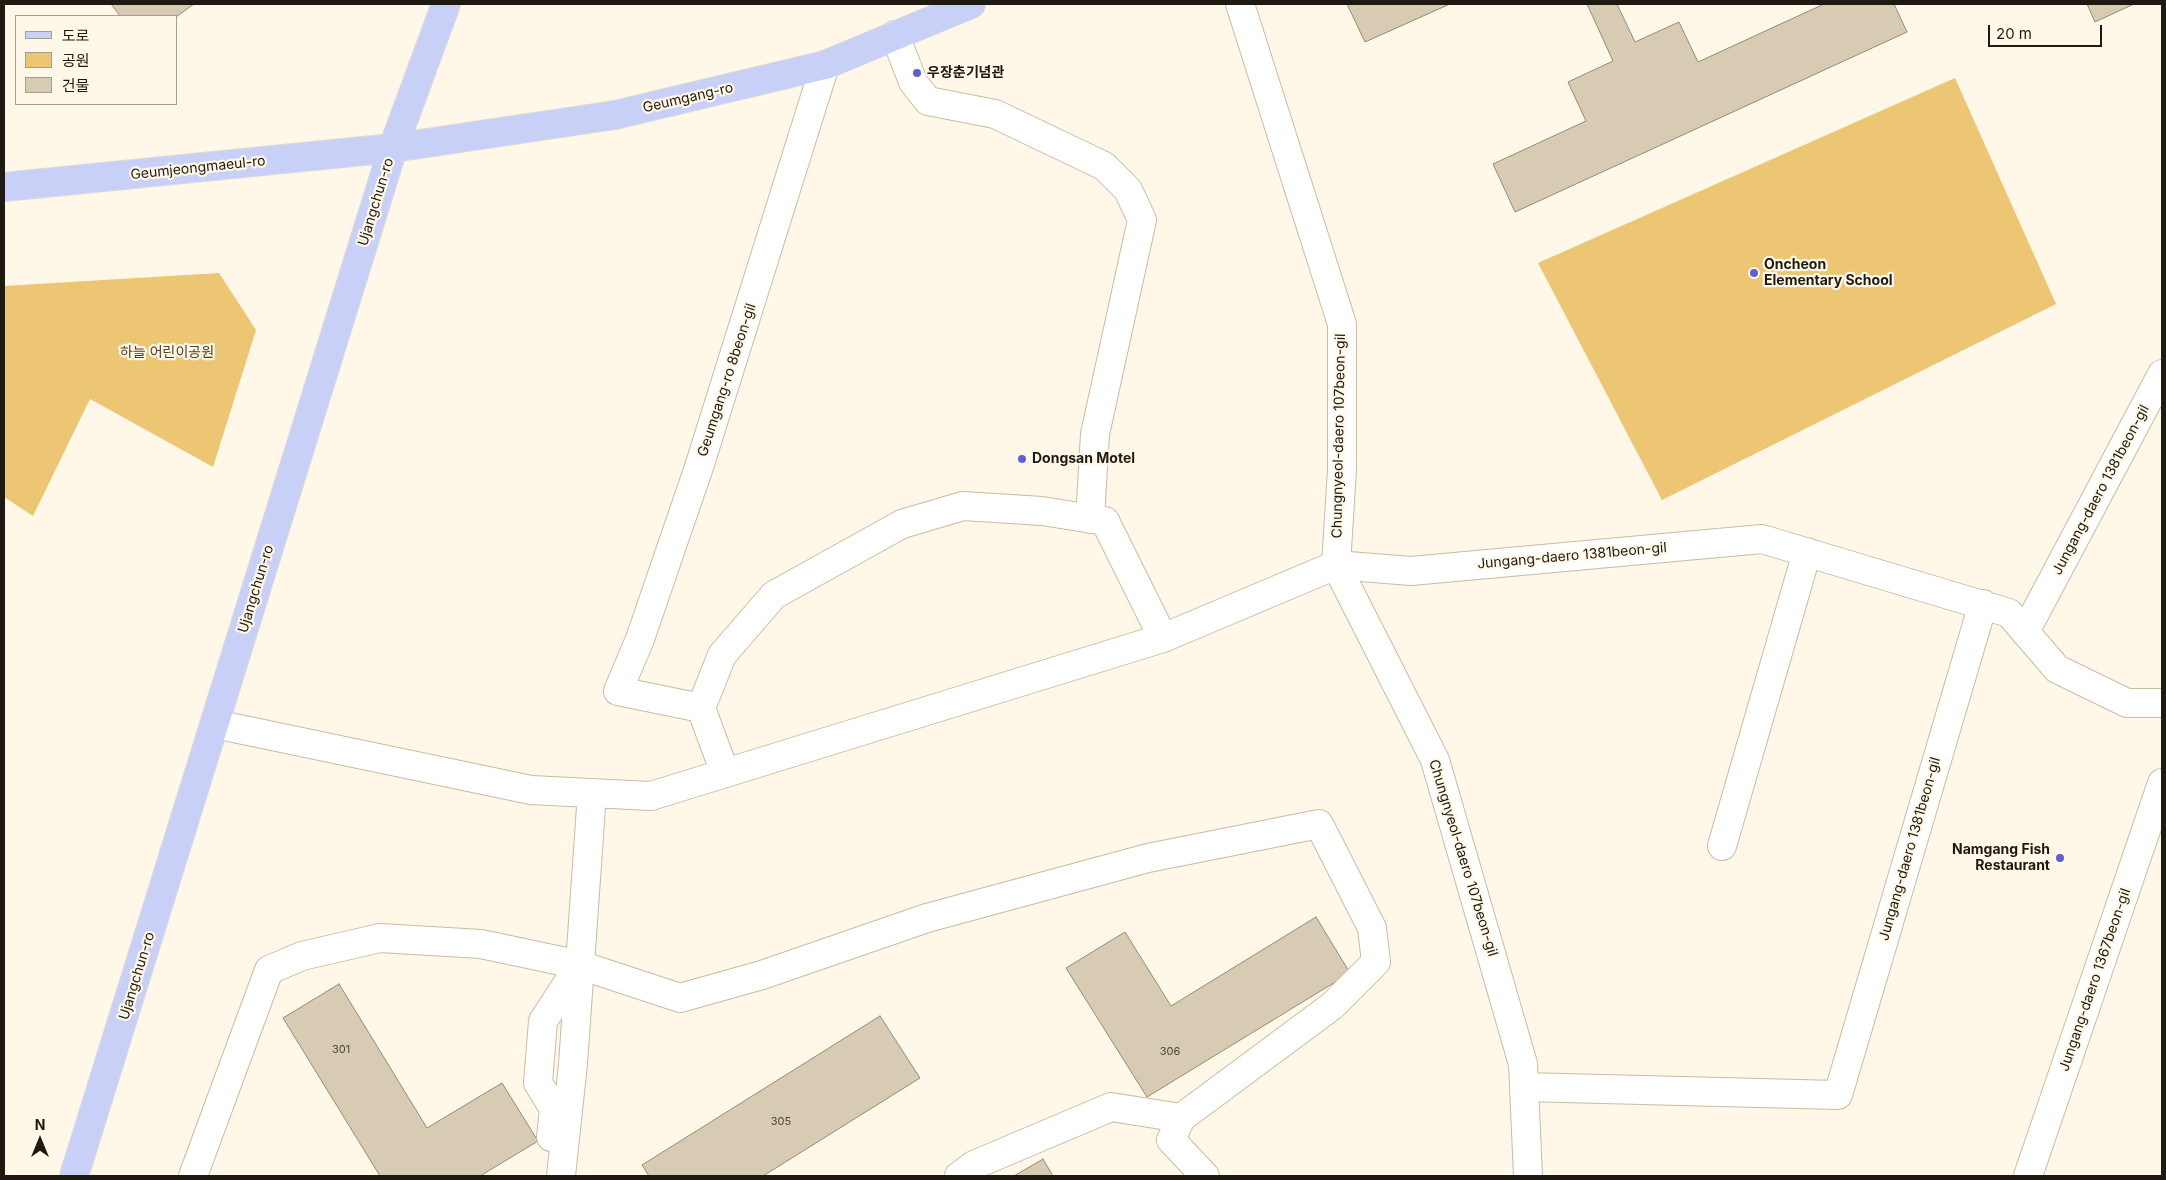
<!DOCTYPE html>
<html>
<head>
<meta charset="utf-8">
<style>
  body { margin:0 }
  #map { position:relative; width:2166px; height:1180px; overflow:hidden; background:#fff7e8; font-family:Inter,"Noto Sans KR",sans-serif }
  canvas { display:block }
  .frame { position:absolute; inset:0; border:5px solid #1f1a11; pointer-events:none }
  .legend { position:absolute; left:15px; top:15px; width:162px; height:90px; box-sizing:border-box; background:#fff7e8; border:1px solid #a59f92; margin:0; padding:6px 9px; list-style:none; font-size:15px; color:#1f1a11 }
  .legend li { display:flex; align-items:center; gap:10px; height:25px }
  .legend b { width:25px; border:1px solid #a59f92 }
  .north { position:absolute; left:15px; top:1115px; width:50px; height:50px; -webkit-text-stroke:4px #fff7e8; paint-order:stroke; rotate:0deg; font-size:14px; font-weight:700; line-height:20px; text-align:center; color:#1f1a11 }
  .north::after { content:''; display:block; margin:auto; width:18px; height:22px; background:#1f1a11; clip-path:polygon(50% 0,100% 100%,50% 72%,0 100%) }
  .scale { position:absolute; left:1988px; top:25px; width:114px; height:22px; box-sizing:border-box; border:2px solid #1f1a11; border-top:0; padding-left:6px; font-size:15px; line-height:18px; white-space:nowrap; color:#1f1a11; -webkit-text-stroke:4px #fff7e8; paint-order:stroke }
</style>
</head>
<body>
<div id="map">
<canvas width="2166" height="1180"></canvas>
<div class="frame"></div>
<ul class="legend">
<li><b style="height:6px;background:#c9d0f8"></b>도로</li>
<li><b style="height:14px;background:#edc674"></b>공원</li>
<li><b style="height:14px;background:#d8cbb3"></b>건물</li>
</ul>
<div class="north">N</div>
<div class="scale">20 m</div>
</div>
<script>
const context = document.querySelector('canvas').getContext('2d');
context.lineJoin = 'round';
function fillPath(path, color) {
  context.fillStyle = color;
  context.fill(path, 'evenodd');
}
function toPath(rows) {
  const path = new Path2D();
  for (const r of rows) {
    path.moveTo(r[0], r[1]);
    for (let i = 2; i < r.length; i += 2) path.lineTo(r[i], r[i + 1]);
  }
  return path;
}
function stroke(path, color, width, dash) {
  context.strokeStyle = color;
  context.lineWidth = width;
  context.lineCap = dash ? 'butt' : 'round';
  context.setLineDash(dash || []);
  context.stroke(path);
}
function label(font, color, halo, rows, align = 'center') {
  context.font = font + ' Inter,"Noto Sans KR",sans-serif';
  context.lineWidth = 4.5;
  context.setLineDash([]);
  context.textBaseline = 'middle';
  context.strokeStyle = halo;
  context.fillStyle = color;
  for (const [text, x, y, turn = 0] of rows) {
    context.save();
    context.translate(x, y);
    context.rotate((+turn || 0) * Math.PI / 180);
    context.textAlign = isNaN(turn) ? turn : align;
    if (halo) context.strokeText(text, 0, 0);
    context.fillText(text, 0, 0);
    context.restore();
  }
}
fillPath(toPath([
  [1955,78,2056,304,1662,500,1538,263],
  [219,273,256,330,213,467,90,399,33,516,4,497,4,286]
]), '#edc674');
const building = toPath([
  [111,4,194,4,176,17,120,16,111,4],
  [1347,4,1450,4,1365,42,1347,4],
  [1587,4,1617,4,1635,42,1679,22,1698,62,1824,4,1894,4,1907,32,1515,212,1493,164,1586,121,1568,82,1613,61,1587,4],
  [2087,4,2134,4,2095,22,2087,4],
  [1316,917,1350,973,1147,1097,1066,968,1125,932,1171,1006,1316,917],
  [339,984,427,1128,502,1083,538,1141,480,1176,380,1176,283,1018,339,984],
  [880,1016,920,1078,763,1176,649,1176,642,1165,880,1016],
  [1043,1159,1053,1176,1014,1176,1043,1159]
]);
fillPath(building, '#d8cbb3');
stroke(building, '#968a73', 1);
const minor = toPath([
  [1240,4,1342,324,1342,470,1336,565,1435,760,1523,1064,1528,1176],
  [895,35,913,82,928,101,995,114,1104,166,1128,190,1142,220,1095,434,1090,519],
  [825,65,699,467,640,639,618,691,701,708,722,655,774,595,902,524,963,506,1042,511,1105,521,1163,638],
  [2025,632,2162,374],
  [701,708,725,773],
  [215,724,531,790,651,796,1163,638,1336,565,1411,571,1762,539,2009,613,2057,669,2127,703,2162,703],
  [1722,846,1807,552],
  [1524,1087,1838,1095,1983,604],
  [551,1137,554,1109,538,1083,543,1021,579,966],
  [193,1176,269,970,302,956,380,938,481,944,580,965,680,998,762,975,927,918,1148,858,1319,824,1372,928,1376,962,1332,1006,1181,1118,1171,1140,1205,1176],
  [561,1176,573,1064,592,793],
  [959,1176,974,1165,1111,1107,1181,1118],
  [2028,1176,2162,783]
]);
const major = toPath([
  [4,187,393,148,615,115,825,65,971,4],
  [74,1176,393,148,446,4]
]);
stroke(minor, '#c8bca4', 30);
stroke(major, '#dbdad9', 30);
stroke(minor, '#fff', 28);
stroke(major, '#c9d0f8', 28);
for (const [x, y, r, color] of [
  [917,73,5,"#5b60d8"],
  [1754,273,5,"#5b60d8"],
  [1022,459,5,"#5b60d8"],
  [2060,858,5,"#5b60d8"]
]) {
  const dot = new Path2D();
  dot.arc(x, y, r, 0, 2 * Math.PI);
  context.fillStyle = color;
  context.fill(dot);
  stroke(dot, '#fff7e8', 2);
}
label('11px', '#4d463a', null, [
  ["301",341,1050],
  ["306",1170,1052],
  ["305",781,1122]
]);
label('bold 14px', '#1f1a11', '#fff7e8', [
  ["우장춘기념관",927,73],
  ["Oncheon",1764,265],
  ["Elementary School",1764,281],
  ["Dongsan Motel",1032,459],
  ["Namgang Fish",2050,850,"right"],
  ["Restaurant",2050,866,"right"]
], 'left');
label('14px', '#1f1a11', '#fff7e8', [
  ["Geumgang-ro",688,98,-13],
  ["Geumjeongmaeul-ro",198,168,-6],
  ["Ujangchun-ro",376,202,-73],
  ["Geumgang-ro 8beon-gil",727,380,-72],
  ["Chungnyeol-daero 107beon-gil",1339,436,-89],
  ["Jungang-daero 1381beon-gil",2101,490,-62],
  ["Jungang-daero 1381beon-gil",1572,556,-5],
  ["Ujangchun-ro",256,589,-73],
  ["Jungang-daero 1381beon-gil",1910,849,-74],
  ["Chungnyeol-daero 107beon-gil",1463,858,73],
  ["Ujangchun-ro",137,976,-73],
  ["Jungang-daero 1367beon-gil",2095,980,-71]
]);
label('14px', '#52401c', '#fff7e8', [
  ["하늘 어린이공원",167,353]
]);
</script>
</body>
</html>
